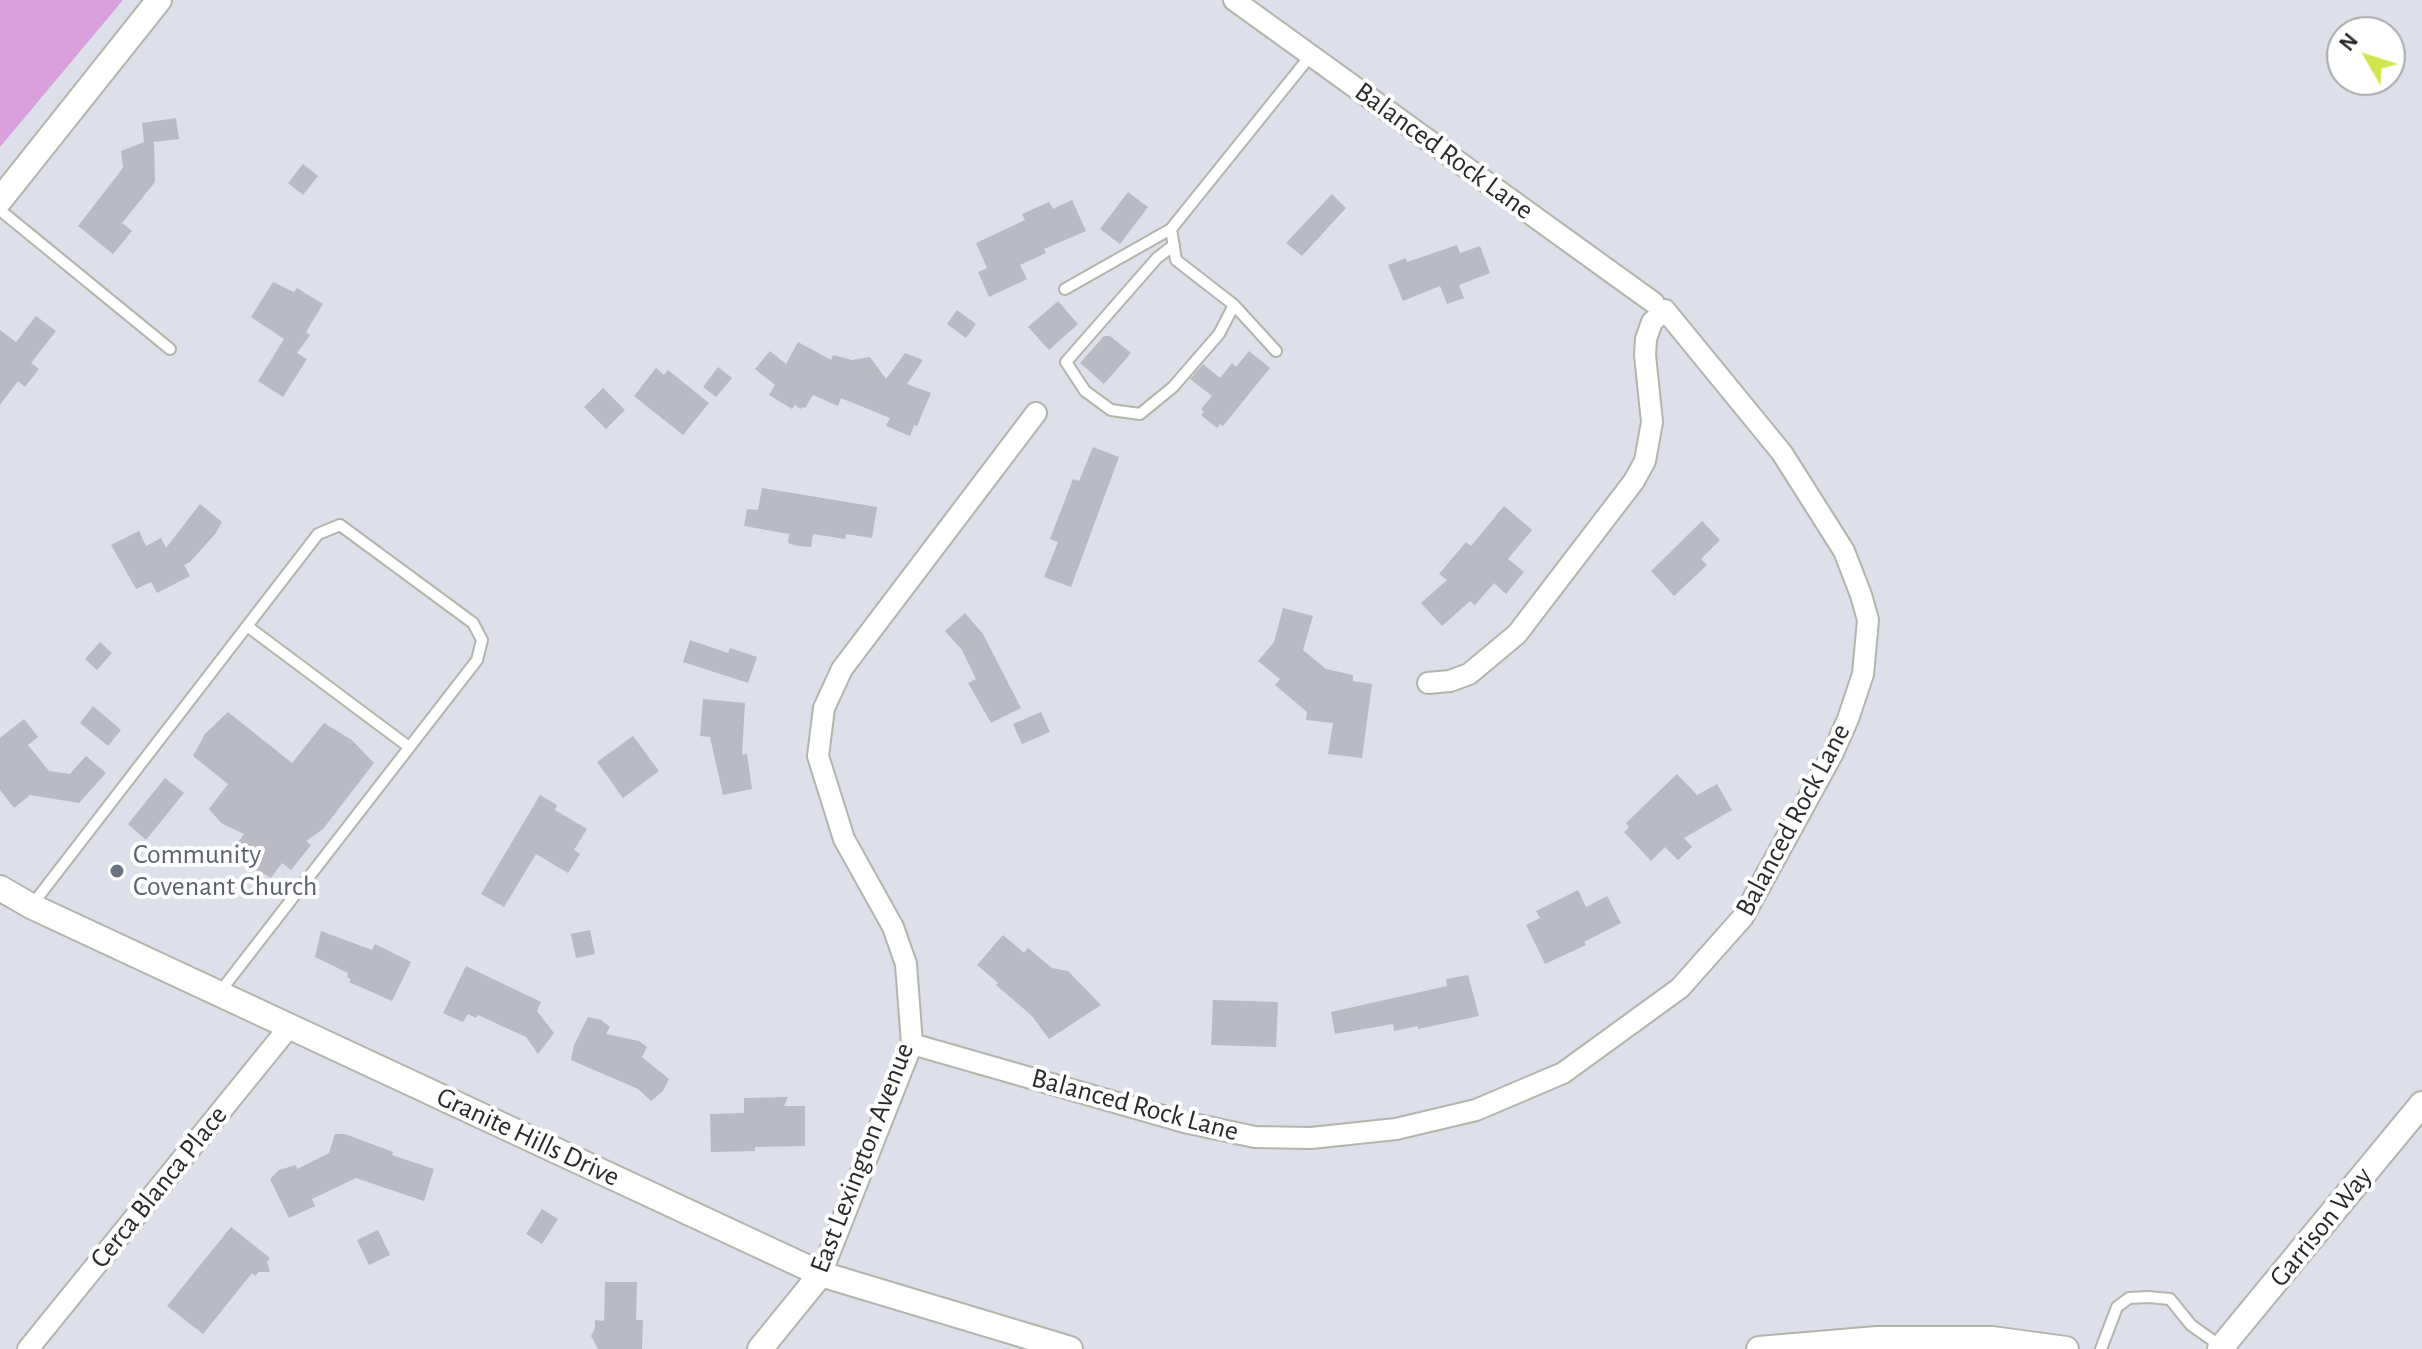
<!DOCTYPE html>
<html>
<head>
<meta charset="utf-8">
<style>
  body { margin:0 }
  #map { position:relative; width:2422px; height:1349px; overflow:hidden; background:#dddfea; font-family:"Alegreya Sans",sans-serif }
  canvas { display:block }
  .north { position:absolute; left:2326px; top:16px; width:80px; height:80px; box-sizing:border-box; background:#fff; border:2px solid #aaa; border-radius:50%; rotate:309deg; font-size:22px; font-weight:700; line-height:32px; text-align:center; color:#2a2a2a }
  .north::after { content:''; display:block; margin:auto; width:28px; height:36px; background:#d2e550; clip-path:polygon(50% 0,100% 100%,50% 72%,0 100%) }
</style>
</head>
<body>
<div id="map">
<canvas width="2422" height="1349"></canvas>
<div class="north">N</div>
</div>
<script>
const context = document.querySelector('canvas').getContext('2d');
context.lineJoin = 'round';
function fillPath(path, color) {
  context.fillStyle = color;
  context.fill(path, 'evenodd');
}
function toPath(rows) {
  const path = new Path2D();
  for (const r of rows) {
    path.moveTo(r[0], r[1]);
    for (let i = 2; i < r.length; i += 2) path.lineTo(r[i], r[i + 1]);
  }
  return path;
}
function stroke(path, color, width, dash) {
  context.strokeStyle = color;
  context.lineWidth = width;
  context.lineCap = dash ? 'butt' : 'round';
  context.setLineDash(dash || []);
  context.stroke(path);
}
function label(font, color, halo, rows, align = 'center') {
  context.font = font + ' "Alegreya Sans",sans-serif';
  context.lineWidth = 8;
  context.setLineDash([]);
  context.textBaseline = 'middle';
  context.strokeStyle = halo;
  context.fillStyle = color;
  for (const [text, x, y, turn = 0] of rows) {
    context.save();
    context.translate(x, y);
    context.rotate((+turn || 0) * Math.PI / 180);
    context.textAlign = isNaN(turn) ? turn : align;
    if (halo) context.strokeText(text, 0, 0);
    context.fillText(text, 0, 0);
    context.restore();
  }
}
fillPath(toPath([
  [0,0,123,0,0,147]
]), '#d9a0db');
fillPath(toPath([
  [176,118,179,139,154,142,155,182,122,223,132,231,113,254,78,226,123,168,121,151,144,142,142,123],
  [303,164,318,176,303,195,288,183],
  [1128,192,1148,207,1120,244,1100,229],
  [1332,194,1346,208,1302,256,1286,243],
  [1072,200,1086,231,1044,249,1046,253,1020,265,1027,279,989,297,978,272,987,268,976,243,1025,220,1022,214,1049,202,1053,209],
  [1457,245,1460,253,1480,246,1490,273,1459,285,1464,298,1447,304,1440,286,1403,301,1388,265,1406,258,1407,262],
  [273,282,294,292,297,288,323,304,306,332,310,335,297,353,307,359,283,397,258,381,284,339,251,317],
  [1058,301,1078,324,1049,350,1028,327],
  [957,310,976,324,966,338,947,324],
  [36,316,56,331,31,363,39,369,25,387,18,381,0,405,0,330,16,342],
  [1104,336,1110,336,1131,353,1104,384,1080,363],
  [798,342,831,360,833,355,852,360,870,357,886,379,905,353,923,360,907,384,931,393,917,426,914,425,910,436,886,426,890,418,841,398,838,406,813,395,805,408,802,407,801,409,795,405,792,409,769,395,775,385,755,369,770,351,786,364],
  [1249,351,1270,368,1223,426,1220,424,1217,428,1201,415,1204,412,1201,409,1212,396,1190,379,1203,364,1220,378,1232,363,1236,367],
  [718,367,732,378,716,397,703,387],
  [656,368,664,375,668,370,709,403,683,435,634,396],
  [603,388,625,410,606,429,584,407],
  [1093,447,1119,457,1071,587,1044,577,1058,542,1050,539,1073,479,1079,481],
  [762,488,877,507,872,538,846,534,845,539,813,534,811,547,798,546,788,543,789,534,744,526,747,509,758,510],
  [200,504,222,522,216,533,190,562,184,565,190,576,157,593,151,582,136,589,111,545,139,531,146,546,161,538,166,548],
  [1504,506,1532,530,1508,559,1524,572,1506,594,1494,583,1475,605,1470,601,1442,626,1421,603,1447,580,1439,574,1466,542,1471,546],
  [1702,521,1720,540,1701,559,1707,565,1674,596,1651,571],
  [1283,608,1313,616,1303,650,1326,669,1353,675,1353,681,1372,684,1362,758,1328,754,1333,723,1306,720,1307,712,1275,685,1280,679,1258,661,1274,642],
  [965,613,983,634,1021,708,991,723,968,683,976,679,962,650,945,631],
  [690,640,728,653,730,648,757,657,748,683,683,662],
  [100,642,112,653,97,670,85,659],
  [703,699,745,703,742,755,747,754,752,789,723,795,710,737,700,736],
  [93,706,121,730,108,746,80,723],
  [228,712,292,763,324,723,352,740,374,763,323,829,306,841,311,845,291,870,282,863,271,878,250,866,234,848,244,834,221,823,209,809,228,784,193,756,205,734],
  [1041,712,1050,732,1022,744,1013,724],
  [24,719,38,737,28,745,49,771,70,774,86,756,106,773,79,803,30,795,14,808,0,790,0,738],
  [633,736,659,771,623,798,597,762],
  [1677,774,1697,795,1717,784,1732,810,1684,838,1692,847,1678,860,1665,847,1651,861,1624,832,1629,827,1626,823],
  [165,778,184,793,146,840,128,824],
  [540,795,557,805,555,810,587,829,574,850,580,854,568,873,536,854,504,907,481,894],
  [1578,890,1586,907,1607,896,1621,923,1584,942,1586,945,1545,964,1526,925,1540,918,1536,911],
  [590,930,595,954,576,958,571,934],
  [321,931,372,950,375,944,411,962,392,1001,349,982,351,979,347,977,348,973,315,957],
  [1003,935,1024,953,1028,948,1052,968,1068,971,1101,1005,1049,1039,1032,1016,996,985,998,983,977,965],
  [466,966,541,1002,537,1011,554,1033,538,1054,526,1037,478,1015,476,1018,468,1014,463,1022,443,1013],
  [1468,975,1479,1016,1418,1029,1418,1026,1394,1031,1393,1024,1335,1034,1331,1012,1447,986,1446,979],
  [1213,1000,1278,1002,1276,1047,1211,1045],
  [588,1017,601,1020,610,1027,606,1034,639,1041,647,1047,642,1057,669,1079,663,1091,651,1101,638,1089,571,1060,574,1045],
  [788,1097,784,1106,805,1106,805,1146,755,1147,755,1151,711,1152,710,1114,744,1113,744,1098],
  [335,1134,345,1134,393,1152,392,1155,434,1169,424,1201,356,1178,312,1199,315,1206,289,1218,270,1179,279,1170,296,1165,297,1169,329,1153],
  [542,1209,558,1219,542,1244,526,1234],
  [231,1227,270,1258,267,1262,270,1272,259,1272,255,1276,252,1273,203,1334,167,1306],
  [378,1230,390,1255,369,1265,357,1240],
  [605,1282,637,1282,636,1320,643,1320,642,1349,598,1349,591,1336,595,1328,595,1320,604,1321]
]), '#b9bac3');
const service = toPath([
  [0,210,170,349],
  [1171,229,1176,260,1234,305,1276,351],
  [1174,245,1157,258,1066,362,1085,391,1111,410,1140,414,1173,387,1219,334,1234,305],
  [1065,289,1171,229,1311,55],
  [247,626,409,747],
  [32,905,318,534,340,525,473,623,482,640,477,660,219,993],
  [2101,1349,2117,1307,2129,1298,2148,1297,2170,1299,2191,1325,2222,1347]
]);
const minor = toPath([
  [1234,0,1654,303],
  [912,1044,1184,1122,1255,1137,1311,1138,1396,1129,1476,1110,1563,1073,1680,988,1743,917,1833,753,1848,719,1863,674,1868,620,1861,595,1844,551,1782,453,1665,310,1652,322,1646,339,1645,355,1652,422,1645,461,1634,481,1517,634,1469,674,1450,681,1428,683],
  [821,1274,912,1044,906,964,893,927,844,839,818,756,824,708,842,669,1036,413],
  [28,1349,290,1026]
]);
const tertiary = toPath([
  [0,200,159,0],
  [0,888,31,906,821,1274,1070,1349],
  [760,1349,821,1274],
  [1759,1349,1877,1339,1992,1339,2066,1349],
  [2220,1349,2422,1104]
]);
stroke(service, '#b4b5aa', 14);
stroke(minor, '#b4b5aa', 24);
stroke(tertiary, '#b4b5aa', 28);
stroke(service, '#fff', 10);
stroke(minor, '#fff', 20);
stroke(tertiary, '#fff', 24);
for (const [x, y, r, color] of [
  [117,871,8,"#6b7280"]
]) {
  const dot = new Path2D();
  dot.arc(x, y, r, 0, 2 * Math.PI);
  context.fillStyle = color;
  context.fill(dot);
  stroke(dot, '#fff', 3);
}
label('28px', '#2a2a2a', '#fff', [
  ["Balanced Rock Lane",1444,151,36],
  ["Balanced Rock Lane",1793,820,-62],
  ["Balanced Rock Lane",1135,1105,15],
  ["Granite Hills Drive",528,1137,25],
  ["East Lexington Avenue",862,1158,-69],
  ["Cerca Blanca Place",159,1187,-51],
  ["Garrison Way",2321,1227,-51]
]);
label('28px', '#5b616d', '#fff', [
  ["Community",133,855],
  ["Covenant Church",133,887]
], 'left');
</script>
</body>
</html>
